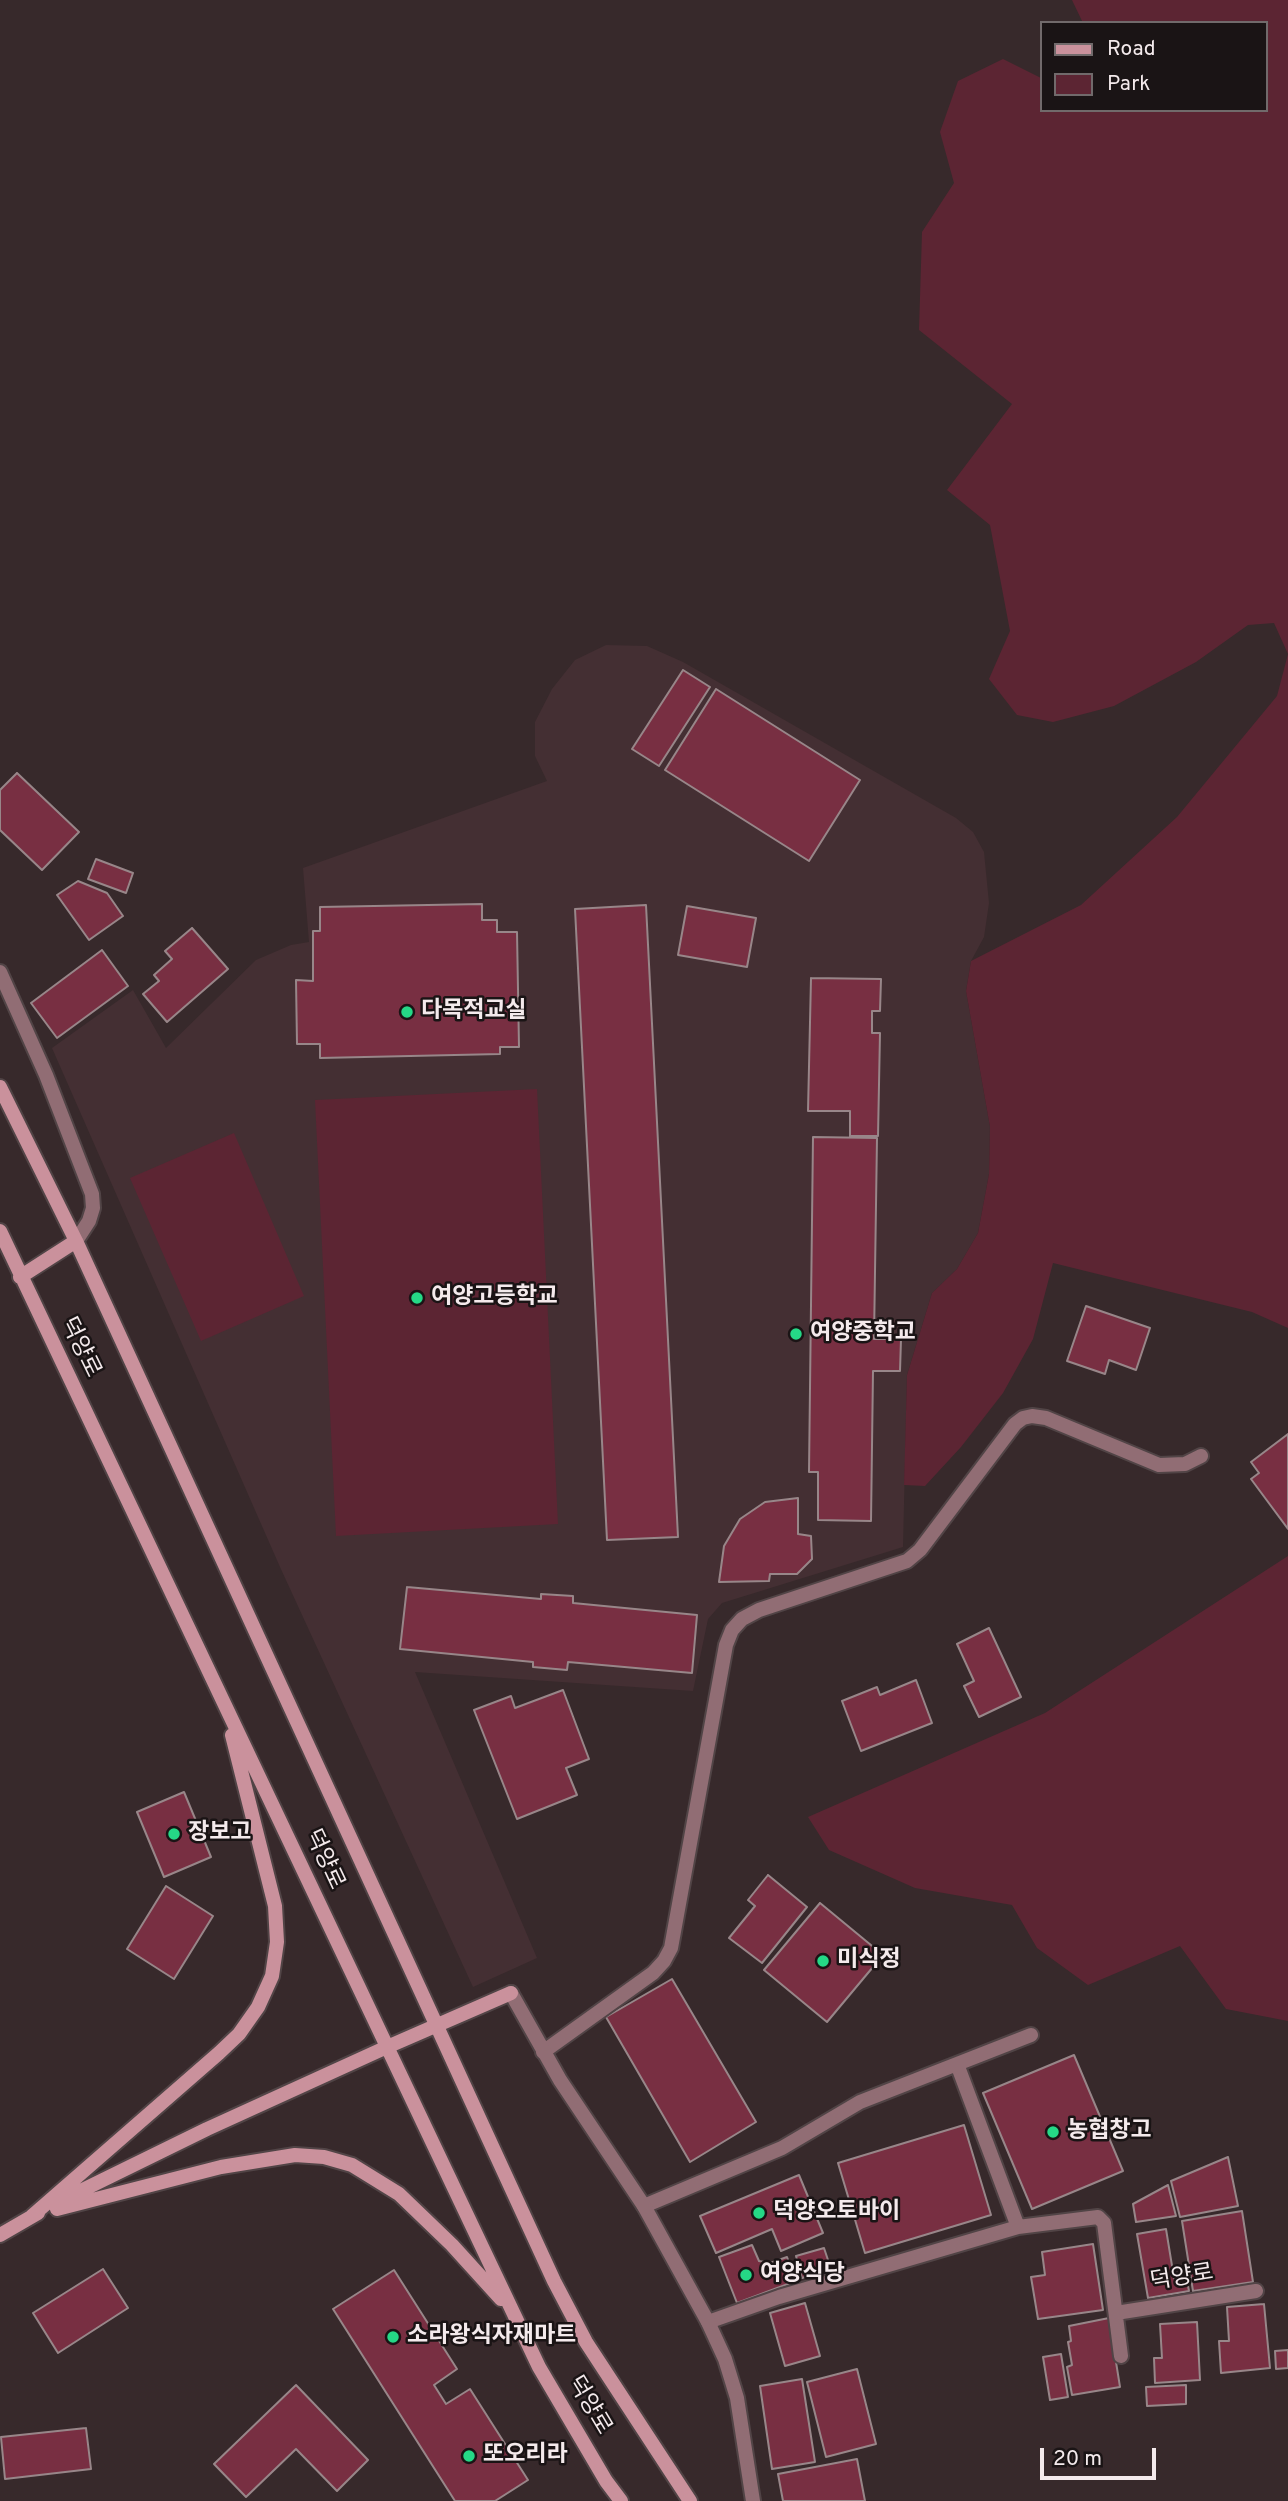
<!DOCTYPE html>
<html>
<head>
<meta charset="utf-8">
<style>
  body { margin:0 }
  #map { position:relative; width:1288px; height:2501px; overflow:hidden; background:#37292b; font-family:Overpass,sans-serif }
  canvas { display:block }
  .legend { position:absolute; left:1040px; top:21px; width:228px; height:91px; box-sizing:border-box; background:#1a1415; border:2px solid #716a6b; margin:0; padding:9px 12px; list-style:none; font-size:21px; color:#f4eaec }
  .legend li { display:flex; align-items:center; gap:14px; height:35px }
  .legend b { width:35px; border:2px solid #716a6b }
  .scale { position:absolute; left:1040px; top:2448px; width:116px; height:32px; box-sizing:border-box; border:4px solid #f4eaec; border-top:0; padding-left:9px; font-size:21px; line-height:24px; white-space:nowrap; color:#f4eaec; -webkit-text-stroke:5px #1a1415; paint-order:stroke }
</style>
</head>
<body>
<div id="map">
<canvas width="1288" height="2501"></canvas>
<ul class="legend">
<li><b style="height:9px;background:#ca919c"></b>Road</li>
<li><b style="height:19px;background:#5c2533"></b>Park</li>
</ul>
<div class="scale">20 m</div>
</div>
<script>
const context = document.querySelector('canvas').getContext('2d');
context.lineJoin = 'round';
function fillPath(path, color) {
  context.fillStyle = color;
  context.fill(path, 'evenodd');
}
function toPath(rows) {
  const path = new Path2D();
  for (const r of rows) {
    path.moveTo(r[0], r[1]);
    for (let i = 2; i < r.length; i += 2) path.lineTo(r[i], r[i + 1]);
  }
  return path;
}
function stroke(path, color, width, dash) {
  context.strokeStyle = color;
  context.lineWidth = width;
  context.lineCap = dash ? 'butt' : 'round';
  context.setLineDash(dash || []);
  context.stroke(path);
}
function label(font, color, halo, rows, align = 'center') {
  context.font = font + ' Overpass,"Noto Sans KR",sans-serif';
  context.lineWidth = 5;
  context.setLineDash([]);
  context.textBaseline = 'middle';
  context.strokeStyle = halo;
  context.fillStyle = color;
  for (const [text, x, y, turn = 0] of rows) {
    context.save();
    context.translate(x, y);
    context.rotate((+turn || 0) * Math.PI / 180);
    context.textAlign = isNaN(turn) ? turn : align;
    if (halo) context.strokeText(text, 0, 0);
    context.fillText(text, 0, 0);
    context.restore();
  }
}
fillPath(toPath([
  [606,645,647,646,683,662,956,818,973,832,984,852,989,903,984,937,971,961,966,991,990,1127,989,1174,978,1233,957,1269,932,1293,907,1375,903,1547,722,1603,708,1619,693,1691,415,1672,537,1958,473,1987,280,1567,52,1048,133,990,166,1048,256,960,291,945,309,942,303,868,547,781,535,756,535,722,552,689,575,660]
]), '#442f33');
fillPath(toPath([
  [1072,0,1288,0,1288,654,1274,623,1248,625,1196,662,1114,706,1053,722,1017,715,989,679,1010,631,990,525,947,490,1012,404,919,330,922,232,954,183,940,132,958,81,1003,59,1041,78,1041,110,1265,110,1265,23,1083,23],
  [1288,654,1288,1328,1252,1312,1053,1263,1033,1339,1003,1393,961,1447,925,1486,904,1485,907,1375,932,1293,957,1269,978,1233,989,1174,990,1127,966,991,971,961,1081,905,1177,817,1277,696],
  [537,1089,558,1524,336,1536,315,1100],
  [234,1133,304,1296,201,1341,130,1178],
  [1288,1556,1288,2021,1226,2009,1180,1946,1088,1985,1037,1948,1012,1905,915,1888,829,1850,808,1817,1045,1713]
]), '#5c2533');
const building = toPath([
  [683,670,710,687,659,766,632,749,683,670],
  [716,689,860,780,809,861,665,770,716,689],
  [17,773,79,832,42,870,0,830,0,790,17,773],
  [96,859,133,873,126,893,88,879,96,859],
  [78,881,107,893,123,916,89,940,57,895,78,881],
  [482,904,482,920,497,920,497,932,517,932,519,1047,500,1047,500,1054,320,1058,320,1044,297,1044,296,980,313,981,313,931,320,931,320,907,482,904],
  [646,905,678,1537,607,1540,575,909,646,905],
  [687,906,756,918,747,967,678,955,687,906],
  [192,928,228,969,167,1022,143,994,159,981,154,975,172,959,165,951,192,928],
  [102,950,128,986,57,1038,31,1003,102,950],
  [811,978,881,979,880,1011,872,1011,872,1033,880,1033,878,1136,850,1136,850,1111,808,1111,811,978],
  [813,1137,877,1138,874,1339,901,1339,900,1371,873,1371,871,1521,818,1520,818,1472,809,1472,813,1137],
  [1086,1306,1150,1328,1136,1370,1109,1360,1105,1374,1067,1361,1086,1306],
  [1288,1434,1288,1529,1251,1479,1259,1473,1251,1462,1288,1434],
  [798,1498,798,1534,811,1536,812,1559,797,1574,770,1574,769,1581,719,1582,724,1546,740,1519,765,1502,798,1498],
  [407,1587,541,1599,541,1594,573,1596,573,1603,697,1615,692,1673,568,1662,567,1670,533,1667,533,1662,400,1649,407,1587],
  [989,1628,1021,1697,979,1717,964,1686,974,1681,957,1644,989,1628],
  [916,1680,932,1723,861,1751,842,1701,877,1687,880,1695,916,1680],
  [563,1690,589,1759,566,1768,577,1795,517,1819,474,1710,511,1696,515,1708,563,1690],
  [184,1792,211,1857,164,1877,137,1812,184,1792],
  [768,1875,807,1907,762,1963,729,1938,755,1906,748,1900,768,1875],
  [166,1886,213,1916,174,1979,127,1949,166,1886],
  [820,1903,883,1955,827,2022,764,1970,820,1903],
  [672,1979,756,2122,690,2162,606,2017,672,1979],
  [1074,2055,1123,2171,1032,2209,983,2093,1074,2055],
  [964,2125,991,2215,865,2253,838,2163,964,2125],
  [1228,2157,1238,2206,1180,2217,1171,2181,1228,2157],
  [799,2175,823,2233,781,2251,772,2229,716,2253,700,2216,799,2175],
  [1168,2185,1176,2216,1136,2222,1133,2204,1168,2185],
  [1242,2211,1253,2282,1193,2291,1182,2221,1242,2211],
  [1166,2229,1174,2278,1186,2276,1189,2291,1148,2298,1137,2234,1166,2229],
  [1093,2244,1103,2310,1038,2319,1031,2277,1045,2275,1042,2252,1093,2244],
  [752,2245,759,2261,770,2263,787,2257,796,2281,737,2303,719,2257,752,2245],
  [824,2248,831,2269,802,2278,796,2256,824,2248],
  [103,2269,128,2308,58,2353,33,2313,103,2269],
  [394,2270,457,2369,434,2385,446,2404,470,2389,528,2480,495,2501,455,2501,333,2309,394,2270],
  [805,2303,820,2356,785,2366,770,2313,805,2303],
  [1264,2304,1270,2368,1221,2373,1219,2341,1229,2341,1227,2307,1264,2304],
  [1109,2318,1120,2387,1072,2395,1067,2367,1072,2365,1068,2342,1071,2341,1069,2326,1109,2318],
  [1197,2322,1200,2380,1155,2383,1154,2358,1162,2358,1160,2324,1197,2322],
  [1288,2350,1288,2368,1276,2369,1275,2351,1288,2350],
  [1061,2354,1068,2397,1050,2400,1043,2357,1061,2354],
  [857,2369,876,2444,826,2457,807,2382,857,2369],
  [802,2379,815,2462,772,2469,760,2386,802,2379],
  [296,2385,368,2460,337,2491,296,2449,246,2497,214,2464,296,2385],
  [1186,2385,1186,2404,1147,2406,1146,2387,1186,2385],
  [86,2428,91,2469,5,2479,1,2437,86,2428],
  [857,2459,865,2501,783,2501,778,2474,857,2459]
]);
fillPath(building, '#782f42');
stroke(building, '#988689', 2);
const lane = toPath([
  [0,972,46,1075,92,1194,93,1208,89,1221,76,1241],
  [543,2052,653,1973,664,1961,671,1948,726,1645,732,1630,742,1619,759,1610,907,1561,920,1550,1015,1424,1023,1418,1032,1416,1046,1418,1159,1465,1185,1464,1201,1456],
  [957,2064,1018,2227],
  [644,2206,782,2148,860,2102,1031,2035],
  [1116,2313,1256,2291],
  [708,2322,779,2297,1018,2227,1098,2217,1104,2223,1121,2356]
]);
const street = toPath([
  [511,1993,560,2080,644,2206,708,2322,725,2359,737,2398,753,2501]
]);
const secondary = toPath([
  [0,1087,76,1241,554,2281,586,2342,690,2501],
  [0,1231,539,2367,606,2481,621,2501],
  [20,1277,76,1241],
  [56,2203,207,2129,387,2047,511,1993],
  [57,2209,221,2167,295,2155,324,2157,352,2165,399,2194,452,2245,501,2299],
  [32,2216,219,2053,239,2034,258,2007,272,1976,277,1942,275,1906,232,1735],
  [0,2235,38,2213]
]);
stroke(lane, '#514446', 18);
stroke(street, '#514446', 18);
stroke(secondary, '#514446', 18);
stroke(lane, '#916d74', 14);
stroke(street, '#916d74', 14);
stroke(secondary, '#ca919c', 14);
for (const [x, y, r, color] of [
  [407,1012,7,"#25d886"],
  [417,1298,7,"#25d886"],
  [796,1334,7,"#25d886"],
  [174,1834,7,"#25d886"],
  [823,1961,7,"#25d886"],
  [1053,2132,7,"#25d886"],
  [759,2213,7,"#25d886"],
  [746,2275,7,"#25d886"],
  [393,2337,7,"#25d886"],
  [469,2456,7,"#25d886"]
]) {
  const dot = new Path2D();
  dot.arc(x, y, r, 0, 2 * Math.PI);
  context.fillStyle = color;
  context.fill(dot);
  stroke(dot, '#1a1415', 2.5);
}
label('bold 23px', '#f4eaec', '#1a1415', [
  ["다목적교실",421,1012],
  ["여양고등학교",431,1298],
  ["여양중학교",810,1334],
  ["장보고",188,1834],
  ["미식정",837,1961],
  ["농협창고",1067,2132],
  ["덕양오토바이",773,2213],
  ["여양식당",760,2275],
  ["소라왕식자재마트",407,2337],
  ["또오리라",483,2456]
], 'left');
label('23px', '#f4eaec', '#1a1415', [
  ["덕양로",79,1348,64],
  ["덕양로",323,1860,65],
  ["덕양로",1182,2279,-9],
  ["덕양로",588,2406,59]
]);
</script>
</body>
</html>
